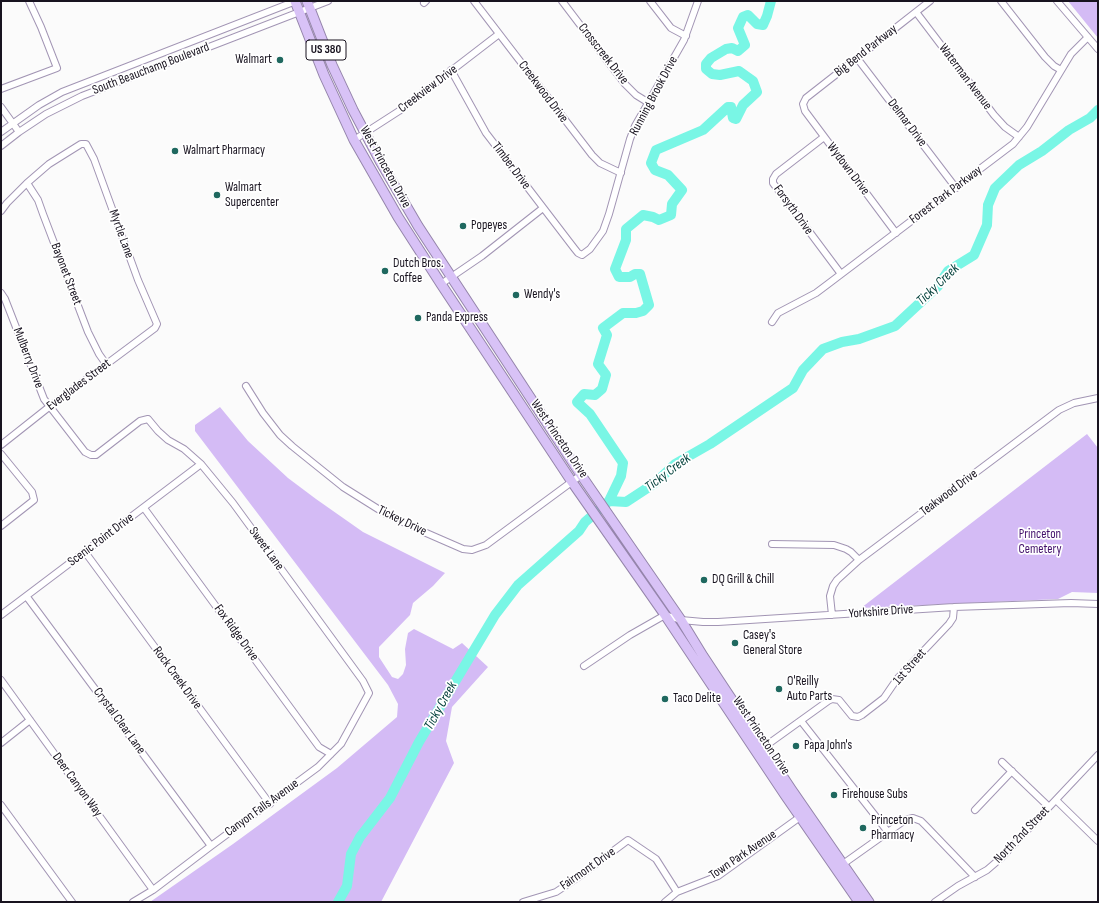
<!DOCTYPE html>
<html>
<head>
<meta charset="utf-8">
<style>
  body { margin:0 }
  #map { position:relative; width:1099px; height:903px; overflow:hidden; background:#fbfbfb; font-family:"Sofia Sans Condensed",sans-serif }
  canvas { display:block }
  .frame { position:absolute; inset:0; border:2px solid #18131f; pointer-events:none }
</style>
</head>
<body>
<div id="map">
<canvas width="1099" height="903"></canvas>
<div class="frame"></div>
</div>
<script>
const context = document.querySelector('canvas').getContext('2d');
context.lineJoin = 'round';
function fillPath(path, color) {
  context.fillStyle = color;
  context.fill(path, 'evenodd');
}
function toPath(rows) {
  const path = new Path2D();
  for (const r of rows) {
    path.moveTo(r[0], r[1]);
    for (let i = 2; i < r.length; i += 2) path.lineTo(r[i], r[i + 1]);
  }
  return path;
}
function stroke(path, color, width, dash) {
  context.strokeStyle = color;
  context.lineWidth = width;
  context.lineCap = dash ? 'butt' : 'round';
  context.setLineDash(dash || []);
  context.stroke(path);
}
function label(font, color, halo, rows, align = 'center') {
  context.font = font + ' "Sofia Sans Condensed",sans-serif';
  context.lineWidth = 3.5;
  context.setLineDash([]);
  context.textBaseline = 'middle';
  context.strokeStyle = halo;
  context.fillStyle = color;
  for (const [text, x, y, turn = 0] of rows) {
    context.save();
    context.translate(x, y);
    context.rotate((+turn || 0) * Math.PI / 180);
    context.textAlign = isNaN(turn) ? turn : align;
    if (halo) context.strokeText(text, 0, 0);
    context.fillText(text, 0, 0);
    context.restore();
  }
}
fillPath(toPath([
  [1068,1,1098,1,1098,38],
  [220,407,248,441,288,478,316,499,363,532,445,573,433,586,413,603,410,615,379,647,379,657,392,677,398,679,403,674,406,665,405,649,408,633,414,629,453,649,462,643,488,667,452,707,446,741,454,763,381,902,150,902,233,844,337,768,397,717,398,704,388,685,195,431,195,425],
  [1087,434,1098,448,1098,593,1072,592,1058,599,861,608]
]), '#d4bbf5');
stroke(toPath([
  [609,501,626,502,655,483,675,464,710,444,793,388,803,370,823,349,842,342,859,339,895,326,938,286,948,271,974,255,987,225,988,205,995,188,1019,165,1042,151,1069,130,1090,118,1098,110],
  [338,902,347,886,351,854,360,837,390,798,419,742,495,615,518,585,579,531,585,522,609,501,621,476,623,463,590,414,577,402,584,394,595,395,602,389,606,375,598,364,607,335,603,328,623,313,636,313,643,311,649,305,640,274,635,274,630,277,619,277,615,269,626,240,626,229,643,215,653,217,659,220,671,215,672,204,682,190,668,175,655,170,651,163,656,150,703,130,728,107,731,107,733,118,736,119,743,105,757,92,753,81,739,71,720,75,712,74,706,69,706,64,711,58,726,49,732,48,738,51,745,45,738,28,743,17,748,15,757,24,763,25,767,16,771,1]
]), '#79f6e5', 10);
const minor = toPath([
  [474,1,592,155,600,163,621,173],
  [562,1,625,84,636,95,649,103],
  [650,1,671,28,686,36],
  [1001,1,1045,57,1054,66,1061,70],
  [1057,1,1098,49],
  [424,3,426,1],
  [916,12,994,115,1005,127,1019,137],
  [857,58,956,188],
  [451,70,486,133,574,248,578,253,582,255,590,249,603,231,609,214,630,139,635,126,684,40,698,1],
  [1,89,57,68,41,27,29,1],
  [1,107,19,132],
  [1,132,39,105,62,92,296,1],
  [824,137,776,174,773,179,773,183,841,274],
  [354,140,399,111,499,34],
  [1,146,19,132,46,114,82,96,328,1],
  [27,183,38,200,43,214,88,332,99,354,106,364],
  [1,211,7,203,27,183,49,164,81,144,86,144,94,159,138,280,157,324,155,328,49,407,1,445],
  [896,233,805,111,803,104,806,98,930,1],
  [441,284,482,256,543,208],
  [1,293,5,299,44,399,85,452,91,455,96,455,140,421,148,419,158,431,168,440,184,449,201,464,233,503,363,681,369,693,341,744,318,767,211,846,153,890,133,902],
  [772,322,778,313,816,293,828,284,1013,144,1027,127,1071,54,1088,37],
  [246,386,263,413,280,435,292,446,343,487,386,514,424,532,463,549,472,550,486,545,581,475],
  [1,454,32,492,34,500,1,526],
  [144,508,319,747,331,754],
  [772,544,834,545,846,549,851,552,859,560],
  [85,552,270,804],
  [27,597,211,846],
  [1,615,201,464],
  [832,615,830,596,833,586,837,580,859,560,1059,410,1074,403,1098,398],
  [584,666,630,635,665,615,681,620,703,622,718,622,954,607,1071,603,1098,604],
  [1,680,153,890],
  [801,721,888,832],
  [1,743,30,720],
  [760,748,764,747,828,701,832,699,839,700,852,716,858,717,862,715,884,698,897,679,949,624,953,618,954,607],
  [1002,762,1049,807],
  [1056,800,1098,841],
  [1,805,72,902],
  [975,810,1012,771],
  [843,864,905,820,913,818,921,821,926,826,975,877],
  [523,902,556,892,577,878,628,840,656,859,677,892],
  [665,902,677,892,718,876,800,817],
  [935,902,958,886,987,870,1001,858,1098,755]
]);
const highway = toPath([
  [295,1,324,75,354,140,398,217,441,284,572,482,665,615,785,795,859,902],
  [307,1,332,65,353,110,380,161,418,226,579,472,681,620,703,656,791,789,869,902]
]);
stroke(minor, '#a295b4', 8);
stroke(highway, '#9585ab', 11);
stroke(minor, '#fff', 6);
stroke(highway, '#d8c2f6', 9);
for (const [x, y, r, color] of [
  [280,60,4,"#1f685f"],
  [175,151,4,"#1f685f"],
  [217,195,4,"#1f685f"],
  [463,226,4,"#1f685f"],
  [385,271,4,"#1f685f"],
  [516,295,4,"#1f685f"],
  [418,318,4,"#1f685f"],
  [704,580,4,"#1f685f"],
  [735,643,4,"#1f685f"],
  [779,689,4,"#1f685f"],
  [665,699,4,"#1f685f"],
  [796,746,4,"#1f685f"],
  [834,795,4,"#1f685f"],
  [863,828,4,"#1f685f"]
]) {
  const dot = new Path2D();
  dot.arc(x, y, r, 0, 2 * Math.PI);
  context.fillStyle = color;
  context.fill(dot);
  stroke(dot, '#fff', 1.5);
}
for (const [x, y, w] of [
  [326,50,40]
]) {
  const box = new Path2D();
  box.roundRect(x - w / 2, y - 10, w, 20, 3);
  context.fillStyle = '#fff';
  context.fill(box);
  stroke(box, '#18131f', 1);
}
label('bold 12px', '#18131f', null, [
  ["US 380",326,50]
]);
label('13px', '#18131f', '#fff', [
  ["Big Bend Parkway",866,51,-38],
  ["Crosscreek Drive",603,54,52],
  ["South Beauchamp Boulevard",151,69,-21],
  ["Waterman Avenue",965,77,53],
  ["Creekview Drive",428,89,-37],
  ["Creekwood Drive",543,92,53],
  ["Running Brook Drive",654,96,-62],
  ["Delmar Drive",907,123,53],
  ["Timber Drive",511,166,53],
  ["West Princeton Drive",385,167,61],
  ["Wydown Drive",848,169,53],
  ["Forest Park Parkway",946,195,-37],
  ["Forsyth Drive",793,210,54],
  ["Myrtle Lane",121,234,70],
  ["Bayonet Street",66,274,69],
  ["Mulberry Drive",28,358,69],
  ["Everglades Street",79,385,-37],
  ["West Princeton Drive",559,439,56],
  ["Teakwood Drive",949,493,-37],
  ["Tickey Drive",402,521,26],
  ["Scenic Point Drive",101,540,-37],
  ["Sweet Lane",266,549,54],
  ["Yorkshire Drive",881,612,-4],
  ["Fox Ridge Drive",236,633,54],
  ["1st Street",910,667,-49],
  ["Rock Creek Drive",177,678,54],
  ["Crystal Clear Lane",119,721,54],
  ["West Princeton Drive",761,736,56],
  ["Deer Canyon Way",77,785,54],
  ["Canyon Falls Avenue",262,808,-36],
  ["North 2nd Street",1022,835,-46],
  ["Town Park Avenue",743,855,-34],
  ["Fairmont Drive",588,869,-35]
]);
label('13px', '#18131f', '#fff', [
  ["Walmart",272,60,"right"],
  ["Walmart Pharmacy",183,151],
  ["Walmart",225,188],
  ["Supercenter",225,203],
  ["Popeyes",471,226],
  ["Dutch Bros.",393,264],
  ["Coffee",393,279],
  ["Wendy's",524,295],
  ["Panda Express",426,318],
  ["DQ Grill & Chill",712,580],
  ["Casey's",743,636],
  ["General Store",743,651],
  ["O'Reilly",787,682],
  ["Auto Parts",787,697],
  ["Taco Delite",673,699],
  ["Papa John's",804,746],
  ["Firehouse Subs",842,795],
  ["Princeton",871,821],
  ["Pharmacy",871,836]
], 'left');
label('13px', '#43106c', '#fff', [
  ["Princeton",1040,535],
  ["Cemetery",1040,550]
]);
label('italic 14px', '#013f39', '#fff', [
  ["Ticky Creek",938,285,-44],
  ["Ticky Creek",668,473,-37],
  ["Ticky Creek",441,706,-61]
]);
</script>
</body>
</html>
